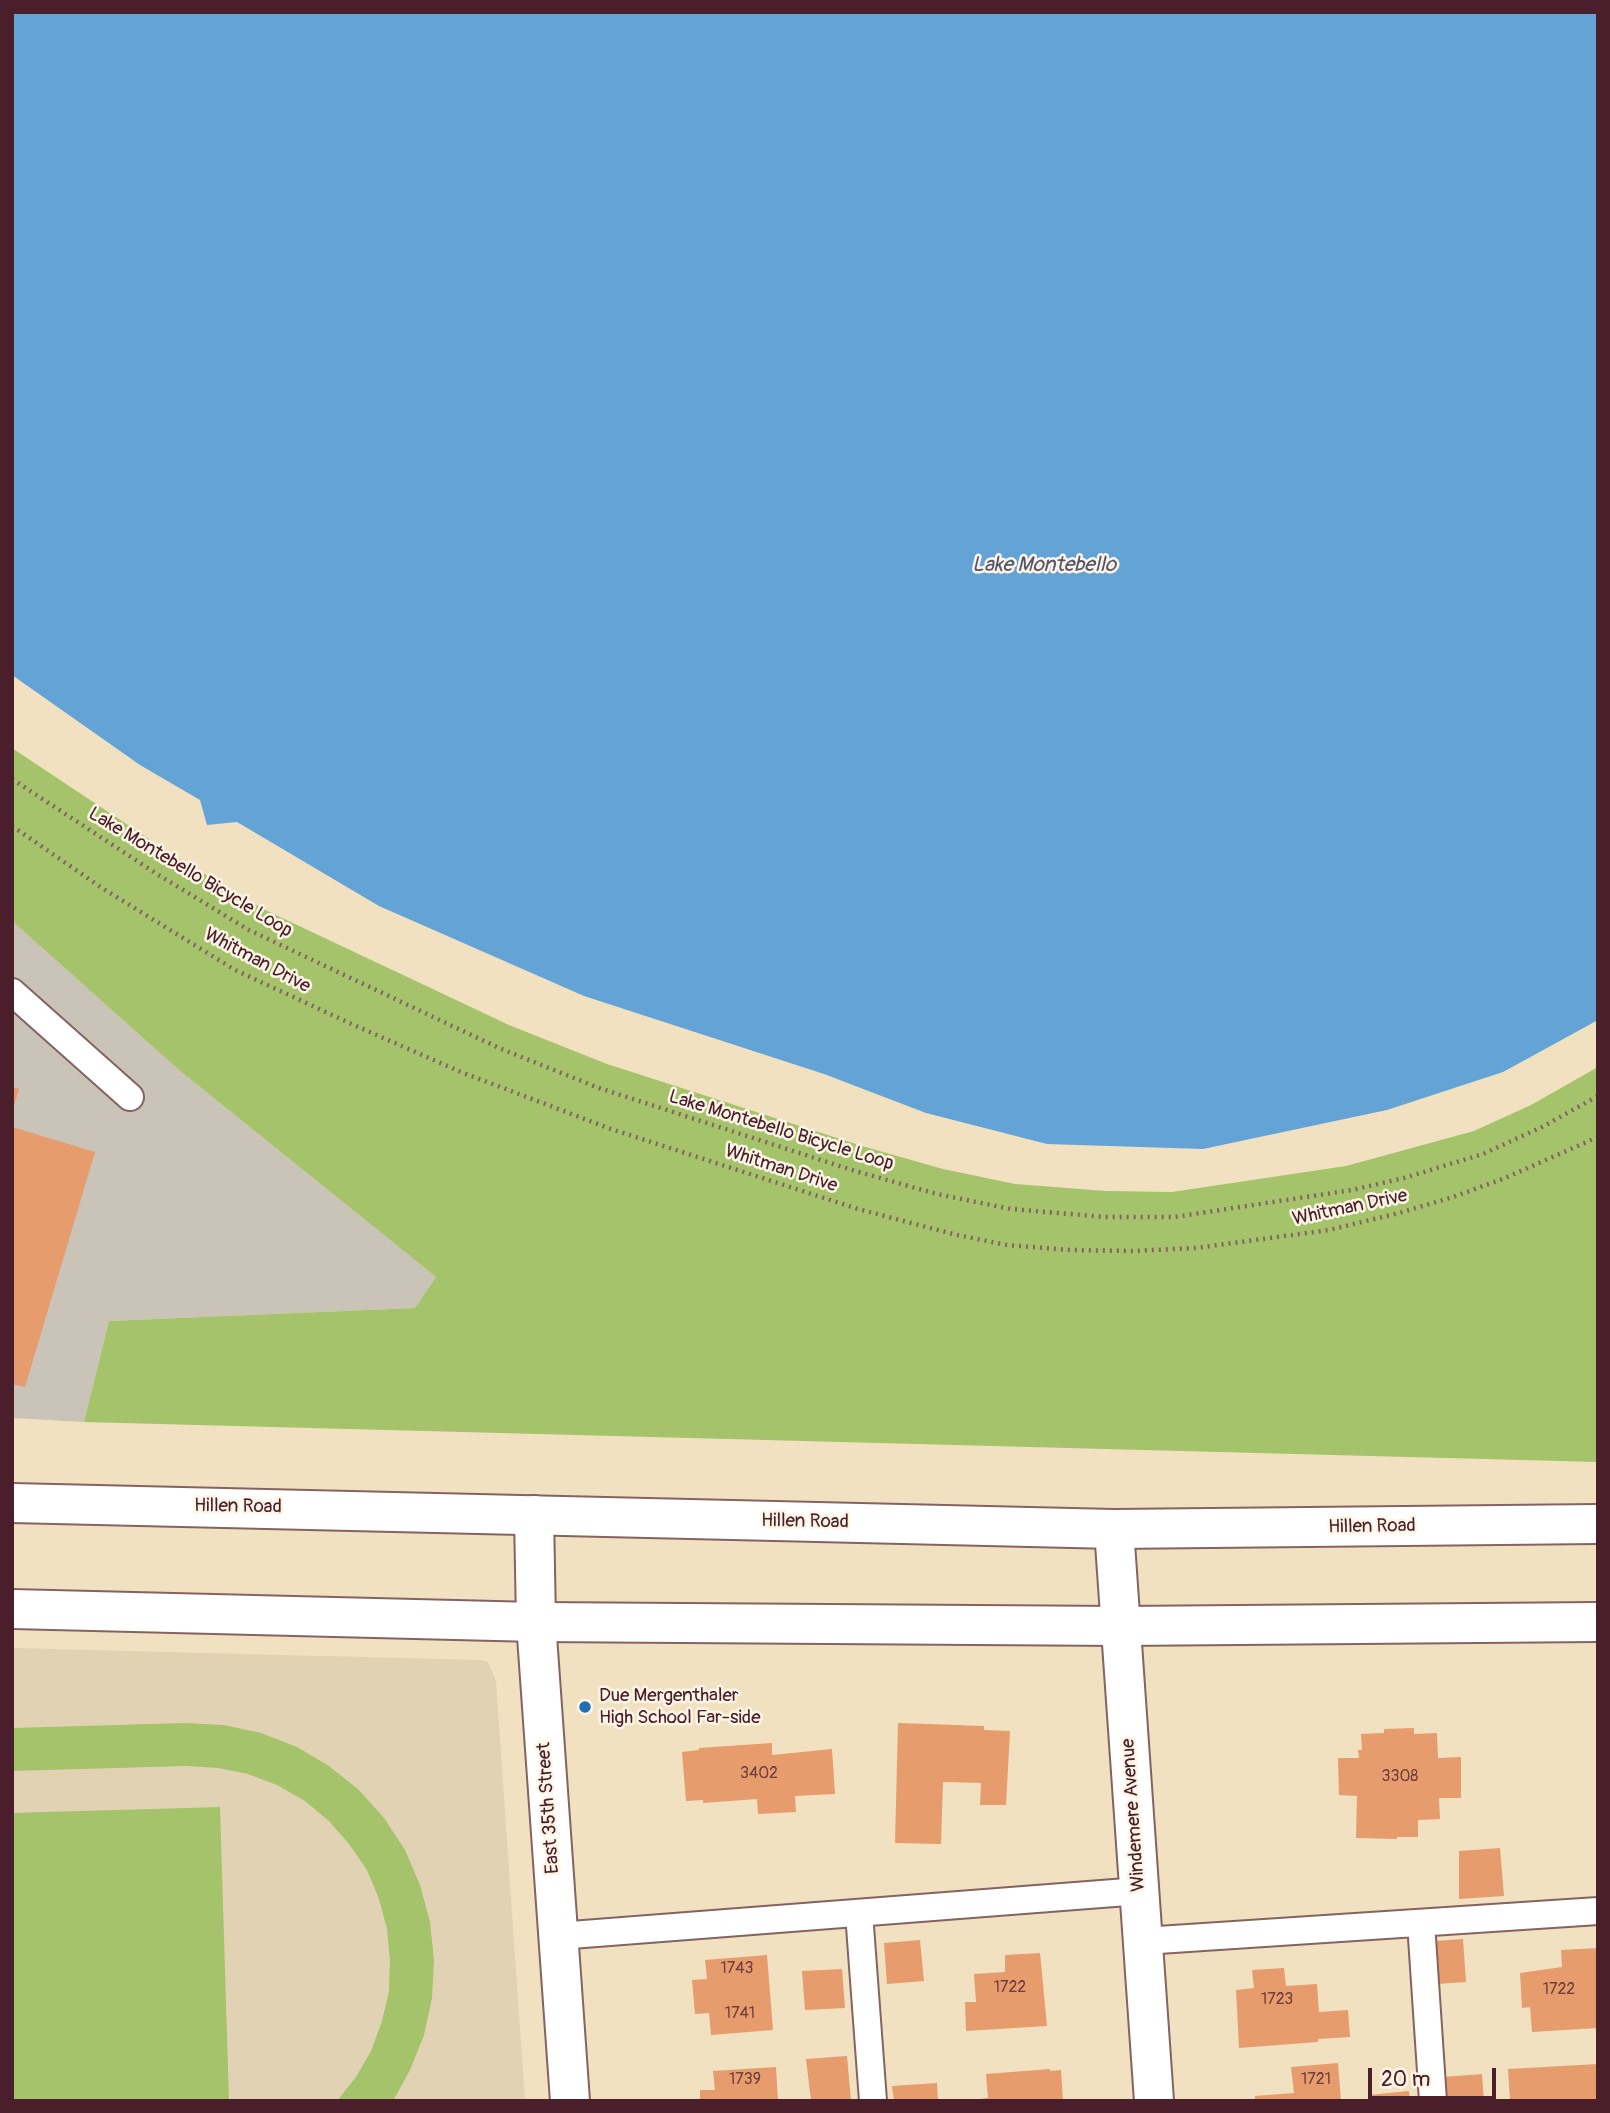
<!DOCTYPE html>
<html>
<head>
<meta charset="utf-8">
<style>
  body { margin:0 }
  #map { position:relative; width:1610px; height:2113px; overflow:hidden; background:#f1e1c1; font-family:Pangolin,sans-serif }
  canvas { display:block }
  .frame { position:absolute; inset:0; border:14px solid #4a1f2b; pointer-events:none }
  .scale { position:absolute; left:1368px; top:2068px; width:128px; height:32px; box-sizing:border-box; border:4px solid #4a1f2b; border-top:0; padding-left:9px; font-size:21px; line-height:24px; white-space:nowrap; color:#4a1f2b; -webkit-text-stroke:5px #fcf5e5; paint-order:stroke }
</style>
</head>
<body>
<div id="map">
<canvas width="1610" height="2113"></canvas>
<div class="frame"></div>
<div class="scale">20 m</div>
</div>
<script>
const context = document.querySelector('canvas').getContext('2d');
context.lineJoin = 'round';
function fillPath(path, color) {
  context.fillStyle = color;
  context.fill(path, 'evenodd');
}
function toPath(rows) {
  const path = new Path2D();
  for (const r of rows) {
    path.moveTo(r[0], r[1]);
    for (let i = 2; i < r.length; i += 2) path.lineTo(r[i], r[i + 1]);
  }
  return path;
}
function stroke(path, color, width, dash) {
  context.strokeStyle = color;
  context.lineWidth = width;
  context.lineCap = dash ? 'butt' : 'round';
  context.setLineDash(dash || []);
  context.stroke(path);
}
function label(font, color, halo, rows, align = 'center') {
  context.font = font + ' Pangolin,sans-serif';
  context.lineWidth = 5;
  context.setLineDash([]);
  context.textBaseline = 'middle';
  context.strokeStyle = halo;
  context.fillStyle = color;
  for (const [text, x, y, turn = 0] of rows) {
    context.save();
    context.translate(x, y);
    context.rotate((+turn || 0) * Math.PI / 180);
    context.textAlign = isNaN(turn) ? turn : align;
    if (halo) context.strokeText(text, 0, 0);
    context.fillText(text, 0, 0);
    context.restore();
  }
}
fillPath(toPath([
  [12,1648,480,1660,488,1662,496,1681,525,2101,12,2101]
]), '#e2d2b4');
fillPath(toPath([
  [12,921,179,1070,436,1277,415,1308,109,1321,84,1422,12,1418]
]), '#c9c3b8');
fillPath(toPath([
  [12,748,173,855,261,908,509,1025,607,1064,862,1146,943,1169,1015,1184,1106,1191,1172,1192,1346,1166,1474,1131,1531,1105,1598,1067,1598,1462,84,1422,109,1321,415,1308,436,1277,179,1070,12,921],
  [186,1723,224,1725,261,1733,297,1747,329,1766,359,1790,384,1818,405,1850,420,1885,430,1922,434,1960,432,1998,424,2035,410,2070,393,2101,337,2101,356,2077,371,2051,382,2021,389,1991,390,1960,387,1929,379,1899,367,1870,349,1844,329,1821,305,1801,277,1785,248,1774,218,1768,186,1766,12,1771,12,1728],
  [220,1807,229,2101,12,2101,12,1813]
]), '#a4c36b');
fillPath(toPath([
  [12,12,1598,12,1598,1020,1503,1072,1387,1110,1203,1149,1047,1144,926,1113,824,1074,584,996,379,906,237,822,207,825,200,800,140,765,12,675]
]), '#64a3d6');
fillPath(toPath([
  [12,1087,19,1089,13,1109,12,1109],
  [12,1127,95,1152,25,1387,12,1384],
  [898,1723,984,1726,984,1730,1010,1731,1006,1805,980,1805,981,1783,943,1782,941,1844,895,1843],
  [1414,1728,1414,1734,1437,1733,1438,1758,1461,1757,1461,1798,1439,1798,1440,1819,1418,1820,1418,1837,1397,1837,1397,1839,1356,1838,1357,1796,1339,1795,1338,1758,1359,1758,1358,1750,1362,1750,1361,1734,1384,1733,1384,1729],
  [772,1743,772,1755,832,1749,835,1794,795,1796,796,1812,758,1814,757,1799,703,1803,703,1800,686,1801,682,1752,699,1750,699,1748],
  [1500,1848,1504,1896,1459,1899,1459,1851],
  [1463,1939,1466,1982,1437,1984,1434,1941],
  [920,1940,924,1981,887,1984,884,1943],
  [1598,1948,1598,2028,1532,2032,1530,2007,1522,2008,1520,1973,1562,1967,1561,1950],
  [1040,1953,1047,2026,966,2031,965,2002,976,2002,974,1974,1005,1972,1005,1955],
  [767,1955,773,2030,711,2035,709,2013,695,2014,692,1980,707,1979,705,1960],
  [1284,1968,1286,1986,1317,1984,1319,2012,1348,2010,1350,2037,1318,2039,1318,2042,1239,2048,1236,1990,1254,1988,1252,1970],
  [842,1969,845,2008,805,2010,802,1971],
  [847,2056,851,2101,811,2101,806,2059],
  [1338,2063,1341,2101,1255,2101,1255,2096,1294,2093,1291,2067],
  [1598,2064,1598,2101,1510,2101,1508,2069],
  [776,2067,778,2101,700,2101,700,2090,715,2090,713,2071],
  [1050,2069,1050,2071,1061,2070,1063,2101,980,2101,980,2099,988,2098,986,2074],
  [1482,2074,1484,2101,1445,2101,1443,2077],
  [937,2083,938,2101,894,2101,892,2086],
  [1409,2091,1410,2101,1370,2101,1369,2095]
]), '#e69c6c');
const lane = toPath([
  [12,992,130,1097],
  [859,1913,873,2101],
  [1421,1923,1433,2101],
  [558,1936,1140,1891],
  [1143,1941,1598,1911]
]);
const street = toPath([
  [534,1515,536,1622,570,2101],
  [1114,1529,1154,2101]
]);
const primary = toPath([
  [12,1503,1114,1529,1598,1524],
  [12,1609,536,1622,1121,1626,1598,1622]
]);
stroke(lane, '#846360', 30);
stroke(street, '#846360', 42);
stroke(primary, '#846360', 42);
stroke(toPath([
  [12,779,160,876,249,930,499,1048,599,1088,855,1171,937,1194,1011,1209,1105,1217,1174,1217,1352,1190,1404,1178,1483,1154,1542,1127,1598,1096],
  [12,826,102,888,235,970,356,1026,461,1072,611,1129,858,1209,957,1235,1007,1245,1070,1250,1132,1251,1196,1248,1329,1230,1399,1213,1453,1197,1505,1178,1598,1137]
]), '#846360', 4.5, [2, 5]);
stroke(lane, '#fff', 26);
stroke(street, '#fff', 38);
stroke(primary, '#fff', 38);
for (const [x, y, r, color] of [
  [585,1707,7,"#1f6fb2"]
]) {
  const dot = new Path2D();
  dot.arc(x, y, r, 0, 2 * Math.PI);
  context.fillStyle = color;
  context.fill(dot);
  stroke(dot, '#fcf5e5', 2.5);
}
label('16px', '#713e3b', null, [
  ["3402",759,1774],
  ["3308",1400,1777],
  ["1743",737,1969],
  ["1722",1010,1988],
  ["1722",1559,1990],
  ["1723",1277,2000],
  ["1741",740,2014],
  ["1739",745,2080],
  ["1721",1316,2080]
]);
label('19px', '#4a1f2b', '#fcf5e5', [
  ["Lake Montebello Bicycle Loop",190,873,31],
  ["Whitman Drive",257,961,28],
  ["Lake Montebello Bicycle Loop",781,1131,17],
  ["Whitman Drive",781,1169,18],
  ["Whitman Drive",1350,1208,-12],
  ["Hillen Road",238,1507,1],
  ["Hillen Road",805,1522,1],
  ["Hillen Road",1372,1527,-1],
  ["East 35th Street",549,1808,-94],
  ["Windemere Avenue",1134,1815,-94]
]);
label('19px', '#4a1f2b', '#fcf5e5', [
  ["Due Mergenthaler",599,1696],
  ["High School Far-side",599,1718]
], 'left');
label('italic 21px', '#54546f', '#fcf5e5', [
  ["Lake Montebello",1044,566]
]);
</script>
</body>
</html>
